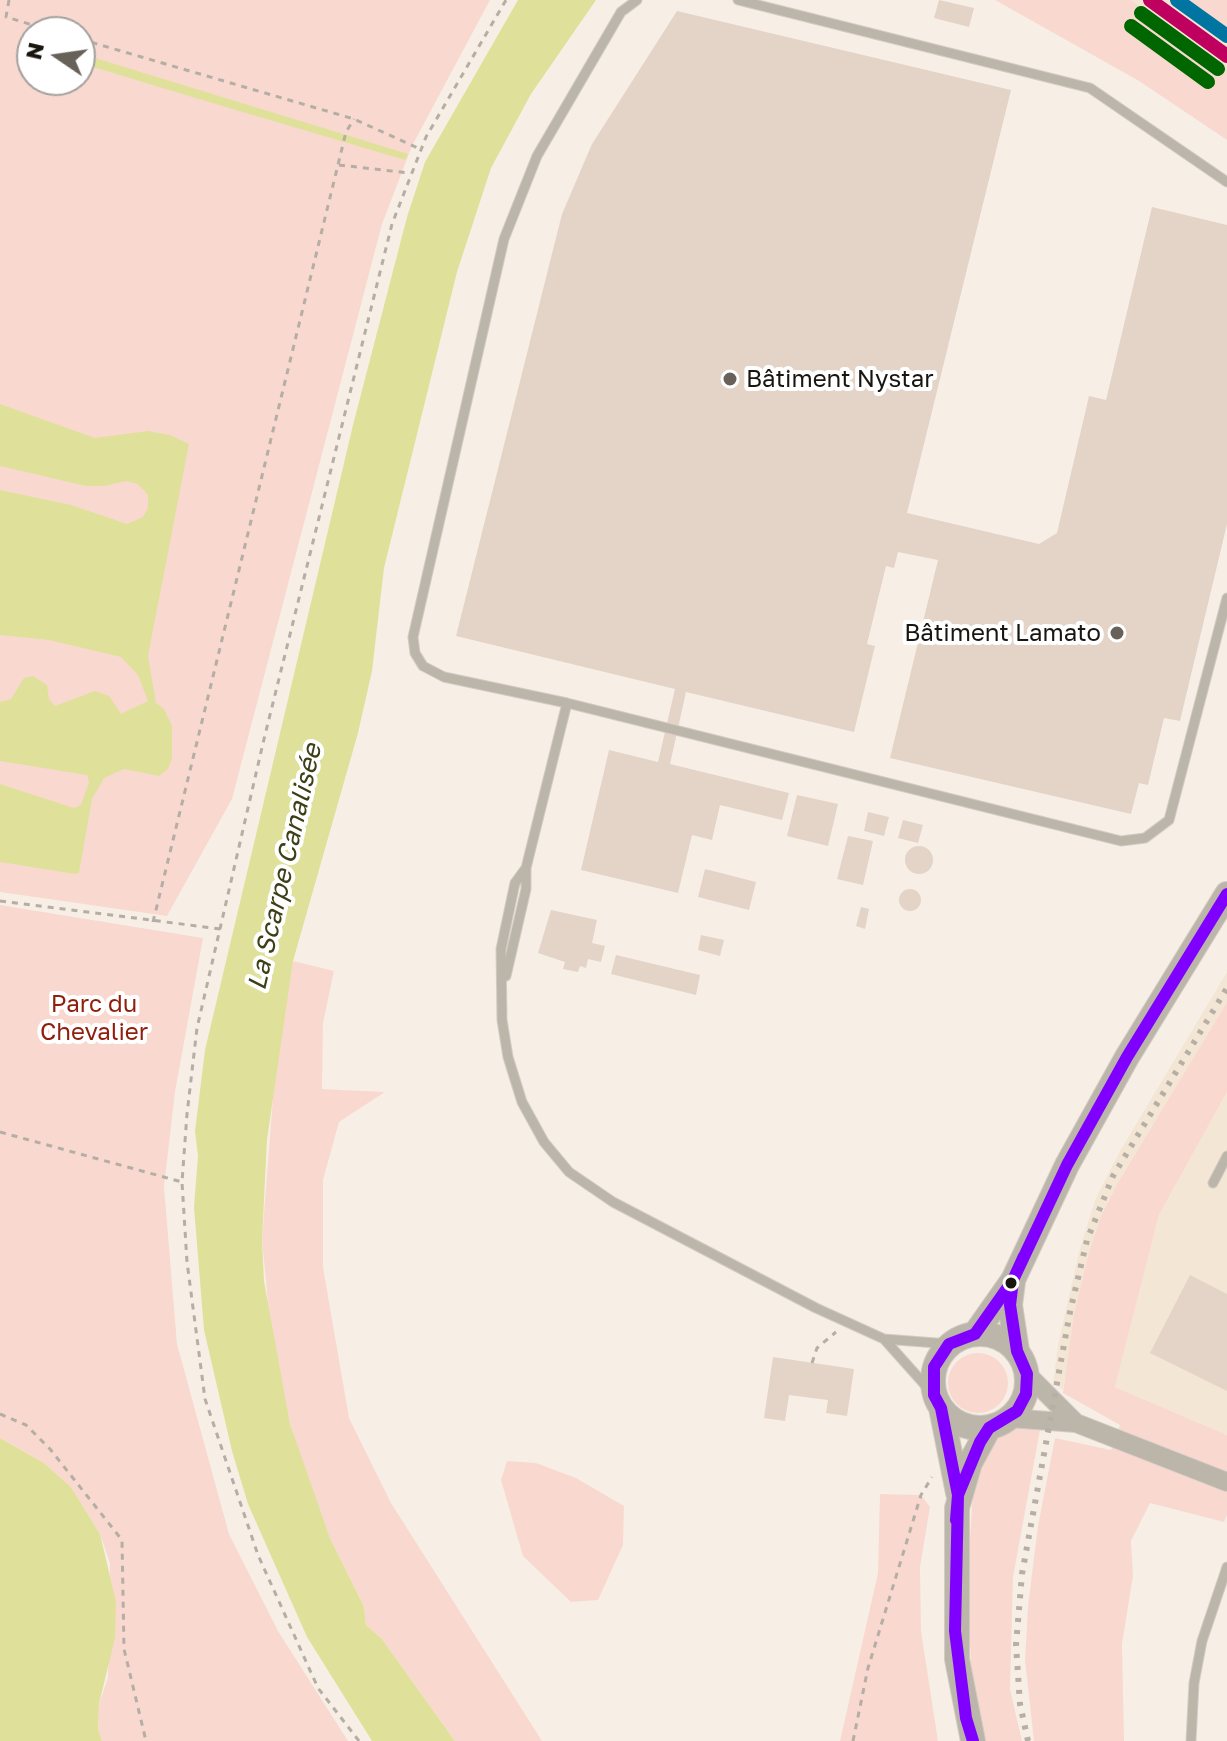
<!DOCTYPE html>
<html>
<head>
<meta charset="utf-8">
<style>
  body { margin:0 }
  #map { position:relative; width:1227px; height:1741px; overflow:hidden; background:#f7efe6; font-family:"Golos Text",sans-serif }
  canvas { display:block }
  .north { position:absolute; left:16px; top:16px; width:80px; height:80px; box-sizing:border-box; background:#fff; border:2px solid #a3a19f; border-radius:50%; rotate:283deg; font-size:22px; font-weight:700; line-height:32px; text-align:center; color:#19150f }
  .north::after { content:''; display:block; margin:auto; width:28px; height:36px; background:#67615a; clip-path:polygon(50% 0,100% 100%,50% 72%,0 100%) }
</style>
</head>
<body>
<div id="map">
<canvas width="1227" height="1741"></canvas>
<div class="north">N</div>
</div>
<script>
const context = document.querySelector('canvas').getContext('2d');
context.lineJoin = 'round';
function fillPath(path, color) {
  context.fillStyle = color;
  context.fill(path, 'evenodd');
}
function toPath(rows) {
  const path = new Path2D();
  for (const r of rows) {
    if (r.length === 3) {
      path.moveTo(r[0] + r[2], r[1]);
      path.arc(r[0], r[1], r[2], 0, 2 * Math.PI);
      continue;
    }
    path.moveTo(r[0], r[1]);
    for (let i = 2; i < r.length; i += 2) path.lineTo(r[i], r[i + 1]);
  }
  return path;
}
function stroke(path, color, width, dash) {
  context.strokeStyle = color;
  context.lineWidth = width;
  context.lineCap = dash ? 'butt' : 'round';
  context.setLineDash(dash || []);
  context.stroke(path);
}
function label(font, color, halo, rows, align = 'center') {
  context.font = font + ' "Golos Text",sans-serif';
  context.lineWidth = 8;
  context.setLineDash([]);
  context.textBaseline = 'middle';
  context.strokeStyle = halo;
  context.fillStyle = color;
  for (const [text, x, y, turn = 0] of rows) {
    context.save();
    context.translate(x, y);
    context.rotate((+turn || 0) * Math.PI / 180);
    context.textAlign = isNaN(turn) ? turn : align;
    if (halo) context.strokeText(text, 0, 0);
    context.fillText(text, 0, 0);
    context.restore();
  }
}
fillPath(toPath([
  [1131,0,1184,0,1227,33,1227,69],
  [1227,972,1227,1002,1167,1103,1088,1256,1063,1390,1053,1383,1058,1345,1079,1252,1095,1200,1120,1151],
  [1227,1092,1227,1435,1115,1387,1159,1215]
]), '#f4e6d5');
fillPath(toPath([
  [0,0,490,0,412,146,382,224,232,799,167,916,0,892],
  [32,32,80,32,80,80,32,80],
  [995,0,1131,0,1227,69,1227,140,1139,81],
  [1184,0,1227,0,1227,33],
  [0,905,203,938,175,1092,164,1187,177,1344,229,1534,278,1631,348,1741,102,1741,98,1729,99,1704,108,1678,110,1563,100,1534,71,1487,44,1463,0,1438],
  [293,961,334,971,323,1023,322,1089,385,1092,339,1122,323,1180,323,1267,349,1418,391,1503,542,1741,455,1741,382,1639,366,1625,364,1607,330,1538,301,1459,290,1424,271,1332,262,1240,275,1070],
  [1227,1002,1227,1092,1159,1215,1115,1387,1227,1435,1227,1515,1224,1522,1150,1503,1131,1541,1133,1576,1122,1644,1124,1741,1034,1741,1025,1660,1028,1606,1038,1526,1055,1438,1111,1450,1120,1425,1063,1393,1074,1314,1088,1256,1101,1216,1118,1183],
  [978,1383,30],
  [1016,1425,1040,1430,1013,1577,1010,1689,1022,1741,984,1741,972,1683,967,1588,973,1489,978,1466,995,1439],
  [507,1461,536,1463,576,1478,624,1506,623,1545,598,1600,571,1602,523,1556,501,1480],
  [880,1494,921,1495,930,1507,920,1567,921,1631,938,1741,840,1741,878,1573]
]), '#f9d9cf');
fillPath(toPath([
  [518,0,596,0,531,94,491,168,457,272,384,568,372,671,358,733,293,961,267,1140,262,1240,264,1281,290,1424,330,1538,364,1607,366,1625,382,1639,455,1741,372,1741,307,1637,248,1504,232,1451,204,1330,194,1207,198,1156,195,1131,205,1050,353,425,407,217,425,162],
  [80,54,105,61,408,154,405,160,202,100,80,63],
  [0,404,95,438,148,431,170,435,189,444,148,656,156,703,164,709,172,726,172,759,168,769,159,776,124,769,104,778,92,799,79,873,75,874,0,862,0,784,74,808,81,805,89,782,87,775,0,761,0,702,11,699,24,678,33,676,47,685,49,699,55,706,95,691,109,696,121,714,148,701,138,675,121,657,49,640,0,635,0,490,71,505,127,524,143,517,148,508,148,495,138,484,126,481,105,486,86,486,0,466],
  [0,1438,44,1463,71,1487,100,1534,116,1602,115,1638,99,1704,98,1729,102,1741,0,1741]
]), '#dfe19b');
fillPath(toPath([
  [939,0,974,8,969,27,934,18],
  [677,11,1011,90,907,513,1039,544,1057,533,1089,396,1106,400,1152,207,1227,225,1227,524,1180,721,1164,718,1148,785,1139,783,1131,814,890,758,938,560,898,552,894,568,886,566,867,644,875,646,854,732,686,692,670,764,789,793,782,820,720,805,712,840,692,835,678,893,581,870,609,750,658,762,675,689,456,636,562,214,592,144],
  [797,795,838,804,828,846,787,836],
  [868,812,889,817,884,836,864,831],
  [903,820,923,825,918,843,898,838],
  [848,836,873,841,863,885,837,879],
  [919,860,14],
  [705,869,756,882,749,910,698,897],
  [910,900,11],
  [861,907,869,909,865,929,856,926],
  [551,910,597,920,592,943,605,946,601,962,588,959,586,968,580,966,578,972,563,969,565,962,538,953],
  [701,935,724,940,720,956,698,950],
  [616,955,700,975,696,995,611,974],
  [1190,1275,1227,1294,1227,1391,1150,1353],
  [773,1357,854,1369,847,1416,826,1413,828,1400,789,1395,785,1421,764,1418]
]), '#e4d3c7');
const service = toPath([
  [637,0,621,12,537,156,504,239,413,637,415,653,423,666,444,677,567,703,1121,841,1145,838,1169,820,1227,598],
  [738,0,1090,88,1227,182],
  [526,868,515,883,501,949,502,1020,508,1057,522,1102,544,1142,569,1172,613,1202,816,1308,884,1339,934,1395],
  [506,976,526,889,526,868,567,703],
  [1213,1183,1227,1156],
  [884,1339,949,1344],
  [1191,1741,1194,1683,1202,1641,1227,1567]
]);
const minor = toPath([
  [1027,1374,1076,1423,1227,1482],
  [1009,1418,1076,1423]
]);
const tertiary = toPath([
  [1013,1282,1010,1305,1017,1351],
  [980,1381,47],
  [975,1334,1013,1280,1067,1165,1127,1057,1227,894],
  [941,1408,958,1493],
  [973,1741,957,1659,957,1508,970,1463,989,1428]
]);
stroke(service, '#d2ccc5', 11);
stroke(minor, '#d2ccc5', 20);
stroke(tertiary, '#d2ccc5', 26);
stroke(toPath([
  [9,0,6,17,56,32],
  [80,39,354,119,420,149],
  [339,165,409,173],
  [0,901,221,929],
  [153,922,346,132,354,119],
  [0,1132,182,1182],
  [812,1363,817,1348,836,1332],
  [0,1414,26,1425,50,1449,122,1540,124,1649,146,1741],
  [359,1741,318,1688,258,1555,205,1399,187,1262,182,1182,187,1114,197,1028,264,739,392,224,426,137,506,0],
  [853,1741,868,1668,921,1495,932,1477]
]), '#b4aea5', 3, [6, 6]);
stroke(service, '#bbb5aa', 9);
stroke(minor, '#bbb5aa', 18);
stroke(tertiary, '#bbb5aa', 24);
stroke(toPath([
  [1028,1741,1020,1704,1016,1645,1022,1574,1070,1312,1087,1240,1113,1176,1227,988]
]), '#b6afa6', 6, [4, 8]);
stroke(toPath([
  [956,1520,958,1495,980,1442,989,1428,1017,1411,1026,1394,1027,1374,1017,1351,1010,1305,1013,1280,1024,1256],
  [973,1741,966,1718,955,1631,958,1495,941,1408,934,1395,934,1367,949,1344,975,1334,1013,1280,1067,1165,1127,1057,1227,894]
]), '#8000ff', 12);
stroke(toPath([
  [1150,0,1227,56]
]), '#bf005f', 14);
stroke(toPath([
  [1141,13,1218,69]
]), '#060', 14);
stroke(toPath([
  [1177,0,1227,36]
]), '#0075a1', 14);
stroke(toPath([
  [1131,26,1208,82]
]), '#060', 14);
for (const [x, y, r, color] of [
  [730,379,8,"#67615a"],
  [1117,633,8,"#67615a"],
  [1011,1283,7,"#19150f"]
]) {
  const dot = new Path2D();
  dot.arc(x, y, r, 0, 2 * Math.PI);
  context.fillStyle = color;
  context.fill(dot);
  stroke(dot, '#fff', 3);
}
label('24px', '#19150f', '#fff', [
  ["Bâtiment Nystar",746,379],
  ["Bâtiment Lamato",1101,633,"right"]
], 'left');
label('24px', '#8f1e0d', '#fff', [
  ["Parc du",94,1004],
  ["Chevalier",94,1032]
]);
label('italic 26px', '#3d3f16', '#fff', [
  ["La Scarpe Canalisée",285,867,-77]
]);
</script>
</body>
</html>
